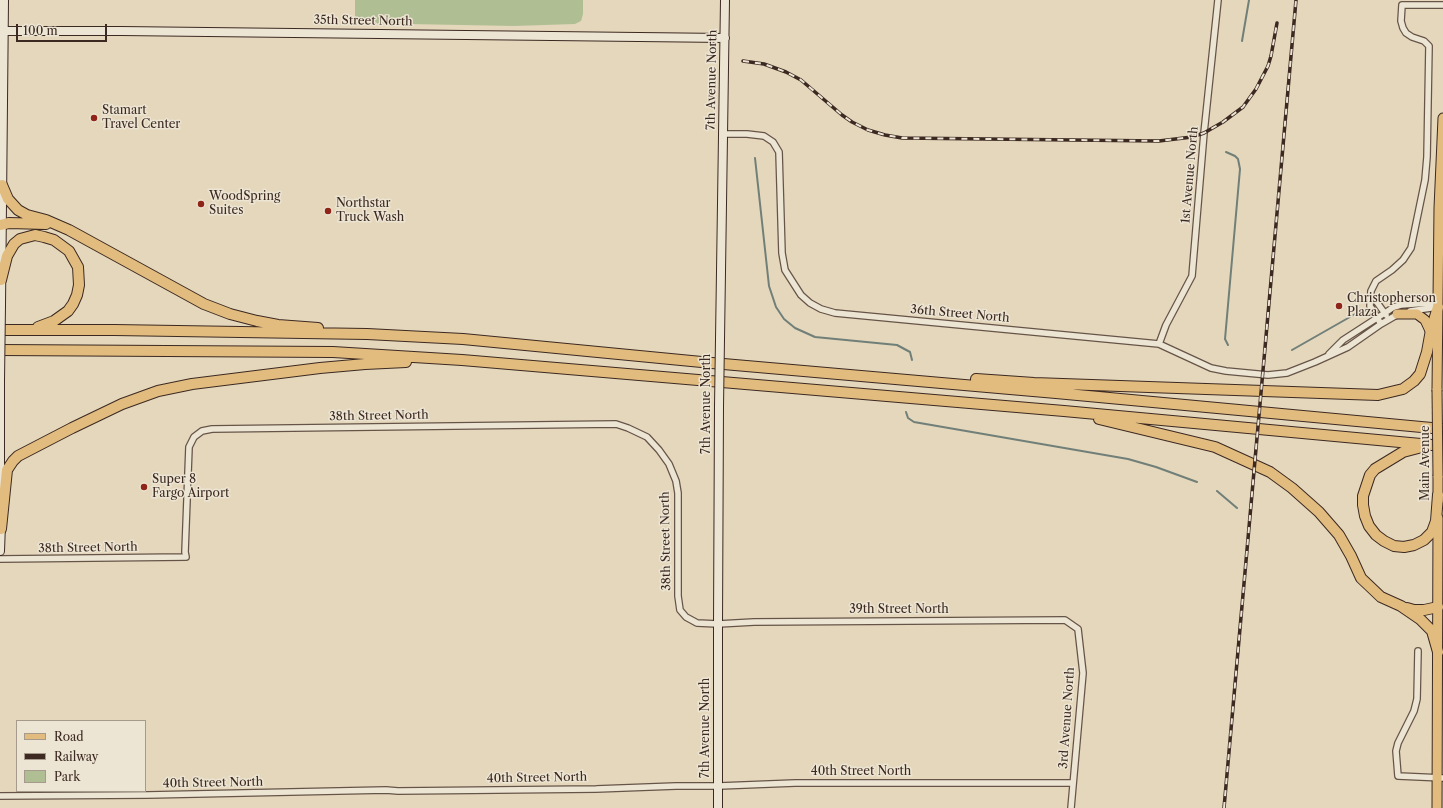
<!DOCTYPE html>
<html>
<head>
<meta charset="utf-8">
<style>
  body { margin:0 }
  #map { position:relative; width:1443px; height:808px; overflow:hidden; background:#e4d7bb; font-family:"Libre Caslon Text",serif }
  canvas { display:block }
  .legend { position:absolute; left:16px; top:720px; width:130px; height:72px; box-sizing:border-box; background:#ede5d3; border:1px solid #a69a8c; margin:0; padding:5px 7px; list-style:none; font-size:12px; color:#3c2922 }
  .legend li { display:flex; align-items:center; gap:8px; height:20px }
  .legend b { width:20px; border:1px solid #a69a8c }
  .scale { position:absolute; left:16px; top:24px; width:91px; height:18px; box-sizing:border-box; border:2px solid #3c2922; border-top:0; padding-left:5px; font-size:12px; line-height:14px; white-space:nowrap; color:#3c2922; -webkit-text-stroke:3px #ede5d3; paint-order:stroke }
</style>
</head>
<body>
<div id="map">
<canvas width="1443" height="808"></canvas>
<ul class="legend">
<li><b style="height:5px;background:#e2bc7e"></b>Road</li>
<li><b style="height:5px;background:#3c2922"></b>Railway</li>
<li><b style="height:11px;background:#b0bf93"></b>Park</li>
</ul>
<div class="scale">100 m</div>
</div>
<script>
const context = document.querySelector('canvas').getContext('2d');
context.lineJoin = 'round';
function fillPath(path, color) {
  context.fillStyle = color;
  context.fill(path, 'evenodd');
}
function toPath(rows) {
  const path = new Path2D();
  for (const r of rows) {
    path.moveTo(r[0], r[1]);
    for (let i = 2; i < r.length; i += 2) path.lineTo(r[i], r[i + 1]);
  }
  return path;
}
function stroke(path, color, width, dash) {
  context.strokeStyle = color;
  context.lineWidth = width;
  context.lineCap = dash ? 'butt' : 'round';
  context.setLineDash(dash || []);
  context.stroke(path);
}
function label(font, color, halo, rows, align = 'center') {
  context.font = font + ' "Libre Caslon Text",serif';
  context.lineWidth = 3;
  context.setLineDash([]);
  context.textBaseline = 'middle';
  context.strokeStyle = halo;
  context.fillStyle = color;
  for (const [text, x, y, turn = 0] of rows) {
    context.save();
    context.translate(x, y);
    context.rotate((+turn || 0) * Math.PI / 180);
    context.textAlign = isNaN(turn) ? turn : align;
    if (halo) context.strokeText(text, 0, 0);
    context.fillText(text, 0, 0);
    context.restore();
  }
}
fillPath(toPath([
  [355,0,583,0,583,14,581,21,575,24,514,26,355,23]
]), '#b0bf93');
stroke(toPath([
  [1242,41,1249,0],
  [1226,152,1235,156,1238,159,1240,169,1225,339,1228,345],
  [755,158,769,286,776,307,784,319,795,328,815,337,897,345,910,352,912,360],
  [1292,350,1364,309],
  [906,412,908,418,914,422,1128,459,1156,467,1197,482],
  [1217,491,1237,508]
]), '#717f79', 2);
const street = toPath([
  [723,134,747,134,764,136,773,142,779,152,782,253,785,270,801,295,810,303,821,309,835,313,1159,344,1211,368,1226,371,1268,375,1287,373,1315,362,1348,347,1381,324,1400,313],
  [1370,299,1376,301,1386,315],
  [1410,311,1438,307],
  [1381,324,1370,306,1371,291,1376,281,1392,270,1403,260,1411,248,1425,180,1427,157,1429,46,1424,41,1412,37,1406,33,1403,28,1401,21,1402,5,1443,5],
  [1159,344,1166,325,1192,276,1204,133,1218,0],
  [1329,354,1343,340,1394,307,1401,305,1428,303,1437,307],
  [0,559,186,557,185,552,189,447,194,437,202,431,212,429,616,424,628,428,647,437,659,450,669,464,676,481,678,493,678,596,680,610,686,617,697,623,718,624,754,622,1065,620,1078,629,1083,673,1071,808],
  [1418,651,1417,699,1414,711,1398,743,1396,751,1398,776,1443,778],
  [0,796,148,795,386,790,398,791,596,789,676,786,719,786,795,783,1073,783]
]);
const secondary = toPath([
  [0,31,121,31,725,38],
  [1,305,4,0],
  [720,339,725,0],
  [0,380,0,497],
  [0,551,1,524],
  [718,808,718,624,719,406]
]);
const primary = toPath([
  [1397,314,1417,314,1425,320,1432,335],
  [1437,390,1439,208,1443,118],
  [1438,476,1438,501],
  [1437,808,1438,518]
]);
const highway = toPath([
  [2,185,8,199,18,210,27,215,46,220,69,230,204,304,230,314,257,321,278,325,318,328],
  [0,225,9,223,46,224],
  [1,280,7,256,14,244,20,239,35,235,44,237,54,240,69,251,78,267,79,285,77,295,73,304,68,311,54,321,38,327],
  [0,330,114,330,367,334,463,339,712,363,1056,393,1443,429],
  [0,350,333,352,462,360,1064,411,1443,446],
  [976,379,1034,383,1378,395,1403,389,1414,381,1420,374,1427,352,1431,330,1438,307],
  [1099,419,1215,447,1270,472,1292,488,1319,512,1339,535,1351,556,1361,578,1381,597,1401,606,1420,619,1432,631,1438,652],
  [1422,447,1403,452,1375,469,1370,475,1363,496,1363,505,1365,516,1369,526,1376,535,1384,541,1394,546,1404,547,1414,545,1424,540,1432,532,1436,521,1438,495],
  [1,529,7,470,13,461,18,456,72,428,122,404,158,391,192,384,320,368,365,364,406,362],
  [1407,608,1414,610,1424,610,1438,607]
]);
stroke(street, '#665448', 8);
stroke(secondary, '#3c2922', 10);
stroke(primary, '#3c2922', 11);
stroke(highway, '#3c2922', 12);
stroke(street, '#ede5d3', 5.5);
stroke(secondary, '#ede5d3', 8);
stroke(primary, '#e2bc7e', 9);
stroke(highway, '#e2bc7e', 10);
const rail = toPath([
  [743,61,764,64,786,72,801,80,842,115,852,122,868,130,885,135,902,138,1159,141,1192,137,1204,133,1223,122,1243,107,1256,89,1268,66,1271,56,1277,23],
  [1224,808,1296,0]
]);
stroke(rail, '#3c2922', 3.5);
stroke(rail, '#ede5d3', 2, [6]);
const secondaryBridge = toPath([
  [0,380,1,305],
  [719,406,720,339]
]);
const primaryBridge = toPath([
  [1437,390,1438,476]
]);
stroke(secondaryBridge, '#3c2922', 10, []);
stroke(primaryBridge, '#3c2922', 11, []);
stroke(secondaryBridge, '#ede5d3', 8);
stroke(primaryBridge, '#e2bc7e', 9);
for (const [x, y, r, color] of [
  [94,118,4,"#8f2418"],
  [201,204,4,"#8f2418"],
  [328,211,4,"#8f2418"],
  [1339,306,4,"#8f2418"],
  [144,487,4,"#8f2418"]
]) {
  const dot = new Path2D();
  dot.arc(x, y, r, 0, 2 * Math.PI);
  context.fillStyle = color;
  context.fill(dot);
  stroke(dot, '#ede5d3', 1.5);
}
label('12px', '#3c2922', '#ede5d3', [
  ["35th Street North",363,21,1],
  ["7th Avenue North",712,80,-89],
  ["1st Avenue North",1190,175,-85],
  ["36th Street North",960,314,5],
  ["7th Avenue North",707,404,-90],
  ["38th Street North",379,416,-1],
  ["Main Avenue",1426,463,-90],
  ["38th Street North",666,541,-91],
  ["38th Street North",88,548,-1],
  ["39th Street North",899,610],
  ["3rd Avenue North",1067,718,-86],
  ["7th Avenue North",706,728,-90],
  ["40th Street North",861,772],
  ["40th Street North",537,778,-1],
  ["40th Street North",213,783,-1]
]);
label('12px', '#3c2922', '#ede5d3', [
  ["Stamart",102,111],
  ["Travel Center",102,125],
  ["WoodSpring",209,197],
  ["Suites",209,211],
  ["Northstar",336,204],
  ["Truck Wash",336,218],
  ["Christopherson",1347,299],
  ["Plaza",1347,313],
  ["Super 8",152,480],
  ["Fargo Airport",152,494]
], 'left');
</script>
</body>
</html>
